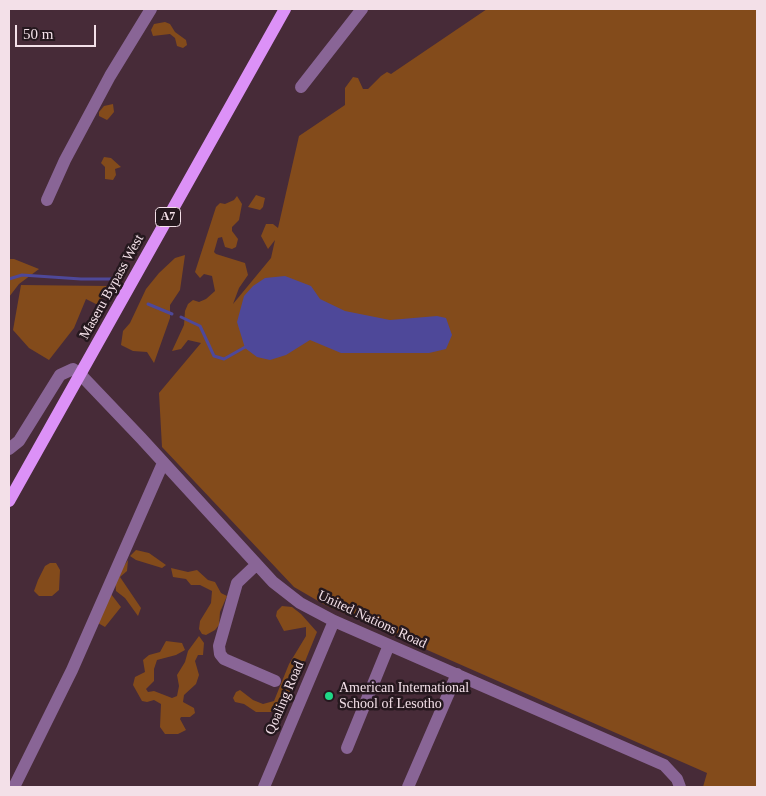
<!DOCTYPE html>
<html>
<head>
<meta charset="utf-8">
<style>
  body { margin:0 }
  #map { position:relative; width:766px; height:796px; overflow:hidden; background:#472b38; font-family:"Times New Roman",serif }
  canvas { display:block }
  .frame { position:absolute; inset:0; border:10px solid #f3e0e8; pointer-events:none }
  .scale { position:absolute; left:15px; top:25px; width:81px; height:22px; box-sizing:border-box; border:2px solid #f3e0e8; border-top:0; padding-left:6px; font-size:15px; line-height:18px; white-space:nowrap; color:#f3e0e8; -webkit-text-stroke:4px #25181e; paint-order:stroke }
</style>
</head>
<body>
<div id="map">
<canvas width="766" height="796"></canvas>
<div class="frame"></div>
<div class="scale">50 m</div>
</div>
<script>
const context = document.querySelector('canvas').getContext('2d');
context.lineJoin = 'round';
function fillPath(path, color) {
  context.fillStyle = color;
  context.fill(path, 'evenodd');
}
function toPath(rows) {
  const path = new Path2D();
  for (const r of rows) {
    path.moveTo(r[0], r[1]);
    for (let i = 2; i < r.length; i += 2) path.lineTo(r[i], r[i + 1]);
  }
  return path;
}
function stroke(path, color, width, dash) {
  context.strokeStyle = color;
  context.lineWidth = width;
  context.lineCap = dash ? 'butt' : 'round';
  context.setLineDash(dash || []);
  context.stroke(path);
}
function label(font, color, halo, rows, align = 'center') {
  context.font = font + ' "Times New Roman",serif';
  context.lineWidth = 5;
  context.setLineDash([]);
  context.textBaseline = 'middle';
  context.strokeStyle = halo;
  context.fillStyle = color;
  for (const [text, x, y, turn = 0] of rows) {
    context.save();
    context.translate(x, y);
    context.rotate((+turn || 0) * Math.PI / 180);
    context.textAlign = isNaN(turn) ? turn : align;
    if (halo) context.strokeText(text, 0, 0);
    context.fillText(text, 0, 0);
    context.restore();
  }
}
fillPath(toPath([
  [487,9,757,9,757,787,703,787,707,773,325,605,294,587,162,447,159,393,201,343,188,340,181,349,172,351,184,325,185,311,188,304,193,300,199,302,206,299,215,291,212,276,204,274,200,278,195,272,216,207,220,203,225,204,234,200,237,196,242,204,239,220,232,227,232,231,238,239,236,247,232,249,225,247,222,237,218,238,214,252,216,254,245,263,248,275,239,288,233,304,271,258,275,240,268,249,261,236,266,224,273,224,278,228,299,136,345,105,345,88,353,77,358,78,363,89,368,89,381,76,387,72,391,74],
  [165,22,170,24,175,32,186,40,187,45,183,48,177,46,175,38,170,34,153,36,151,30,154,24],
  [113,104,114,112,109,118,107,120,99,116,99,112,104,106],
  [104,157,111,158,121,167,115,169,116,175,113,180,105,179,105,167,101,163],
  [256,195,265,198,263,207,260,210,248,207],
  [185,255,180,290,170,305,170,318,154,363,147,352,133,351,121,345,123,331,130,323,146,289,159,273,175,258],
  [9,259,14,259,39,269,19,284,9,297],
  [21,285,108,286,98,305,86,299,74,328,49,360,29,348,13,330],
  [136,550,149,553,166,565,162,568,136,560,130,556],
  [128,560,127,571,120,577,141,608,138,616,125,598,116,591,115,579],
  [50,563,56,563,60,570,59,590,52,596,39,596,34,591,38,580,45,566],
  [171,568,188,572,197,570,208,580,215,582,221,593,227,596,220,612,219,625,215,630,206,635,202,634,199,629,200,621,211,603,212,591,200,585,191,585,186,579,173,577],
  [111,594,121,607,105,627,98,623],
  [282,606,292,607,301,614,317,632,293,691,287,696,286,704,274,712,256,712,244,704,235,702,233,698,236,692,240,690,253,700,263,704,274,701,289,664,306,636,306,627,284,631,276,616,277,611],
  [199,636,204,643,203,655,198,655,195,661,199,675,196,684,184,695,183,702,194,708,195,713,190,717,181,717,180,719,186,730,178,734,165,734,160,727,161,704,154,700,147,702,142,701,133,685,135,677,145,672,143,660,149,655,160,652,166,641,182,643,185,650,176,655,157,660,154,669,154,681,146,689,148,692,154,691,172,698,177,696,179,686,177,675,185,662,188,651]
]), '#834b1b');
fillPath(toPath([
  [285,276,311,286,320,299,345,311,390,320,437,316,446,318,452,335,446,349,429,353,341,353,310,340,286,355,270,360,257,357,245,348,237,322,244,296,253,286,265,278]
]), '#4e4899');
stroke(toPath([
  [9,279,22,275,81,279,114,279],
  [148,304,172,314],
  [181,317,200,326,214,356,224,359,247,346]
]), '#4e4899', 3);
stroke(toPath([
  [301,87,362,9],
  [47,200,65,160,110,76,151,9],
  [9,449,19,441,60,375,73,369,79,373,141,438,273,582,300,603,334,621,664,765,677,779,680,787],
  [256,565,237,583,219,646,220,654,224,659,275,681],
  [347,748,389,645],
  [14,787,72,670,163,463],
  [264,787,334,621],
  [408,787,457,674]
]), '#896596', 12);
stroke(toPath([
  [9,501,285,9]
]), '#dc91f7', 12);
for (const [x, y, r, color] of [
  [329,696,5,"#1fd887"]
]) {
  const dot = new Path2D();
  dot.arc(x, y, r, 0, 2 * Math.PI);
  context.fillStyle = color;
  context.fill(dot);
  stroke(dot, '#25181e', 2);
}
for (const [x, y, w] of [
  [168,217,25]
]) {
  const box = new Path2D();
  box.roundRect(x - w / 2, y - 9.5, w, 19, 4);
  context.fillStyle = '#25181e';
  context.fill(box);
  stroke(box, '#f3e0e8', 1);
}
label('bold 12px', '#f3e0e8', null, [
  ["A7",168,217]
]);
label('14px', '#f3e0e8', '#25181e', [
  ["Maseru Bypass West",112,287,-61],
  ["United Nations Road",372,620,25],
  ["Qoaling Road",285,698,-67]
]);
label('14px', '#f3e0e8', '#25181e', [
  ["American International",339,688],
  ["School of Lesotho",339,704]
], 'left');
</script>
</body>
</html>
